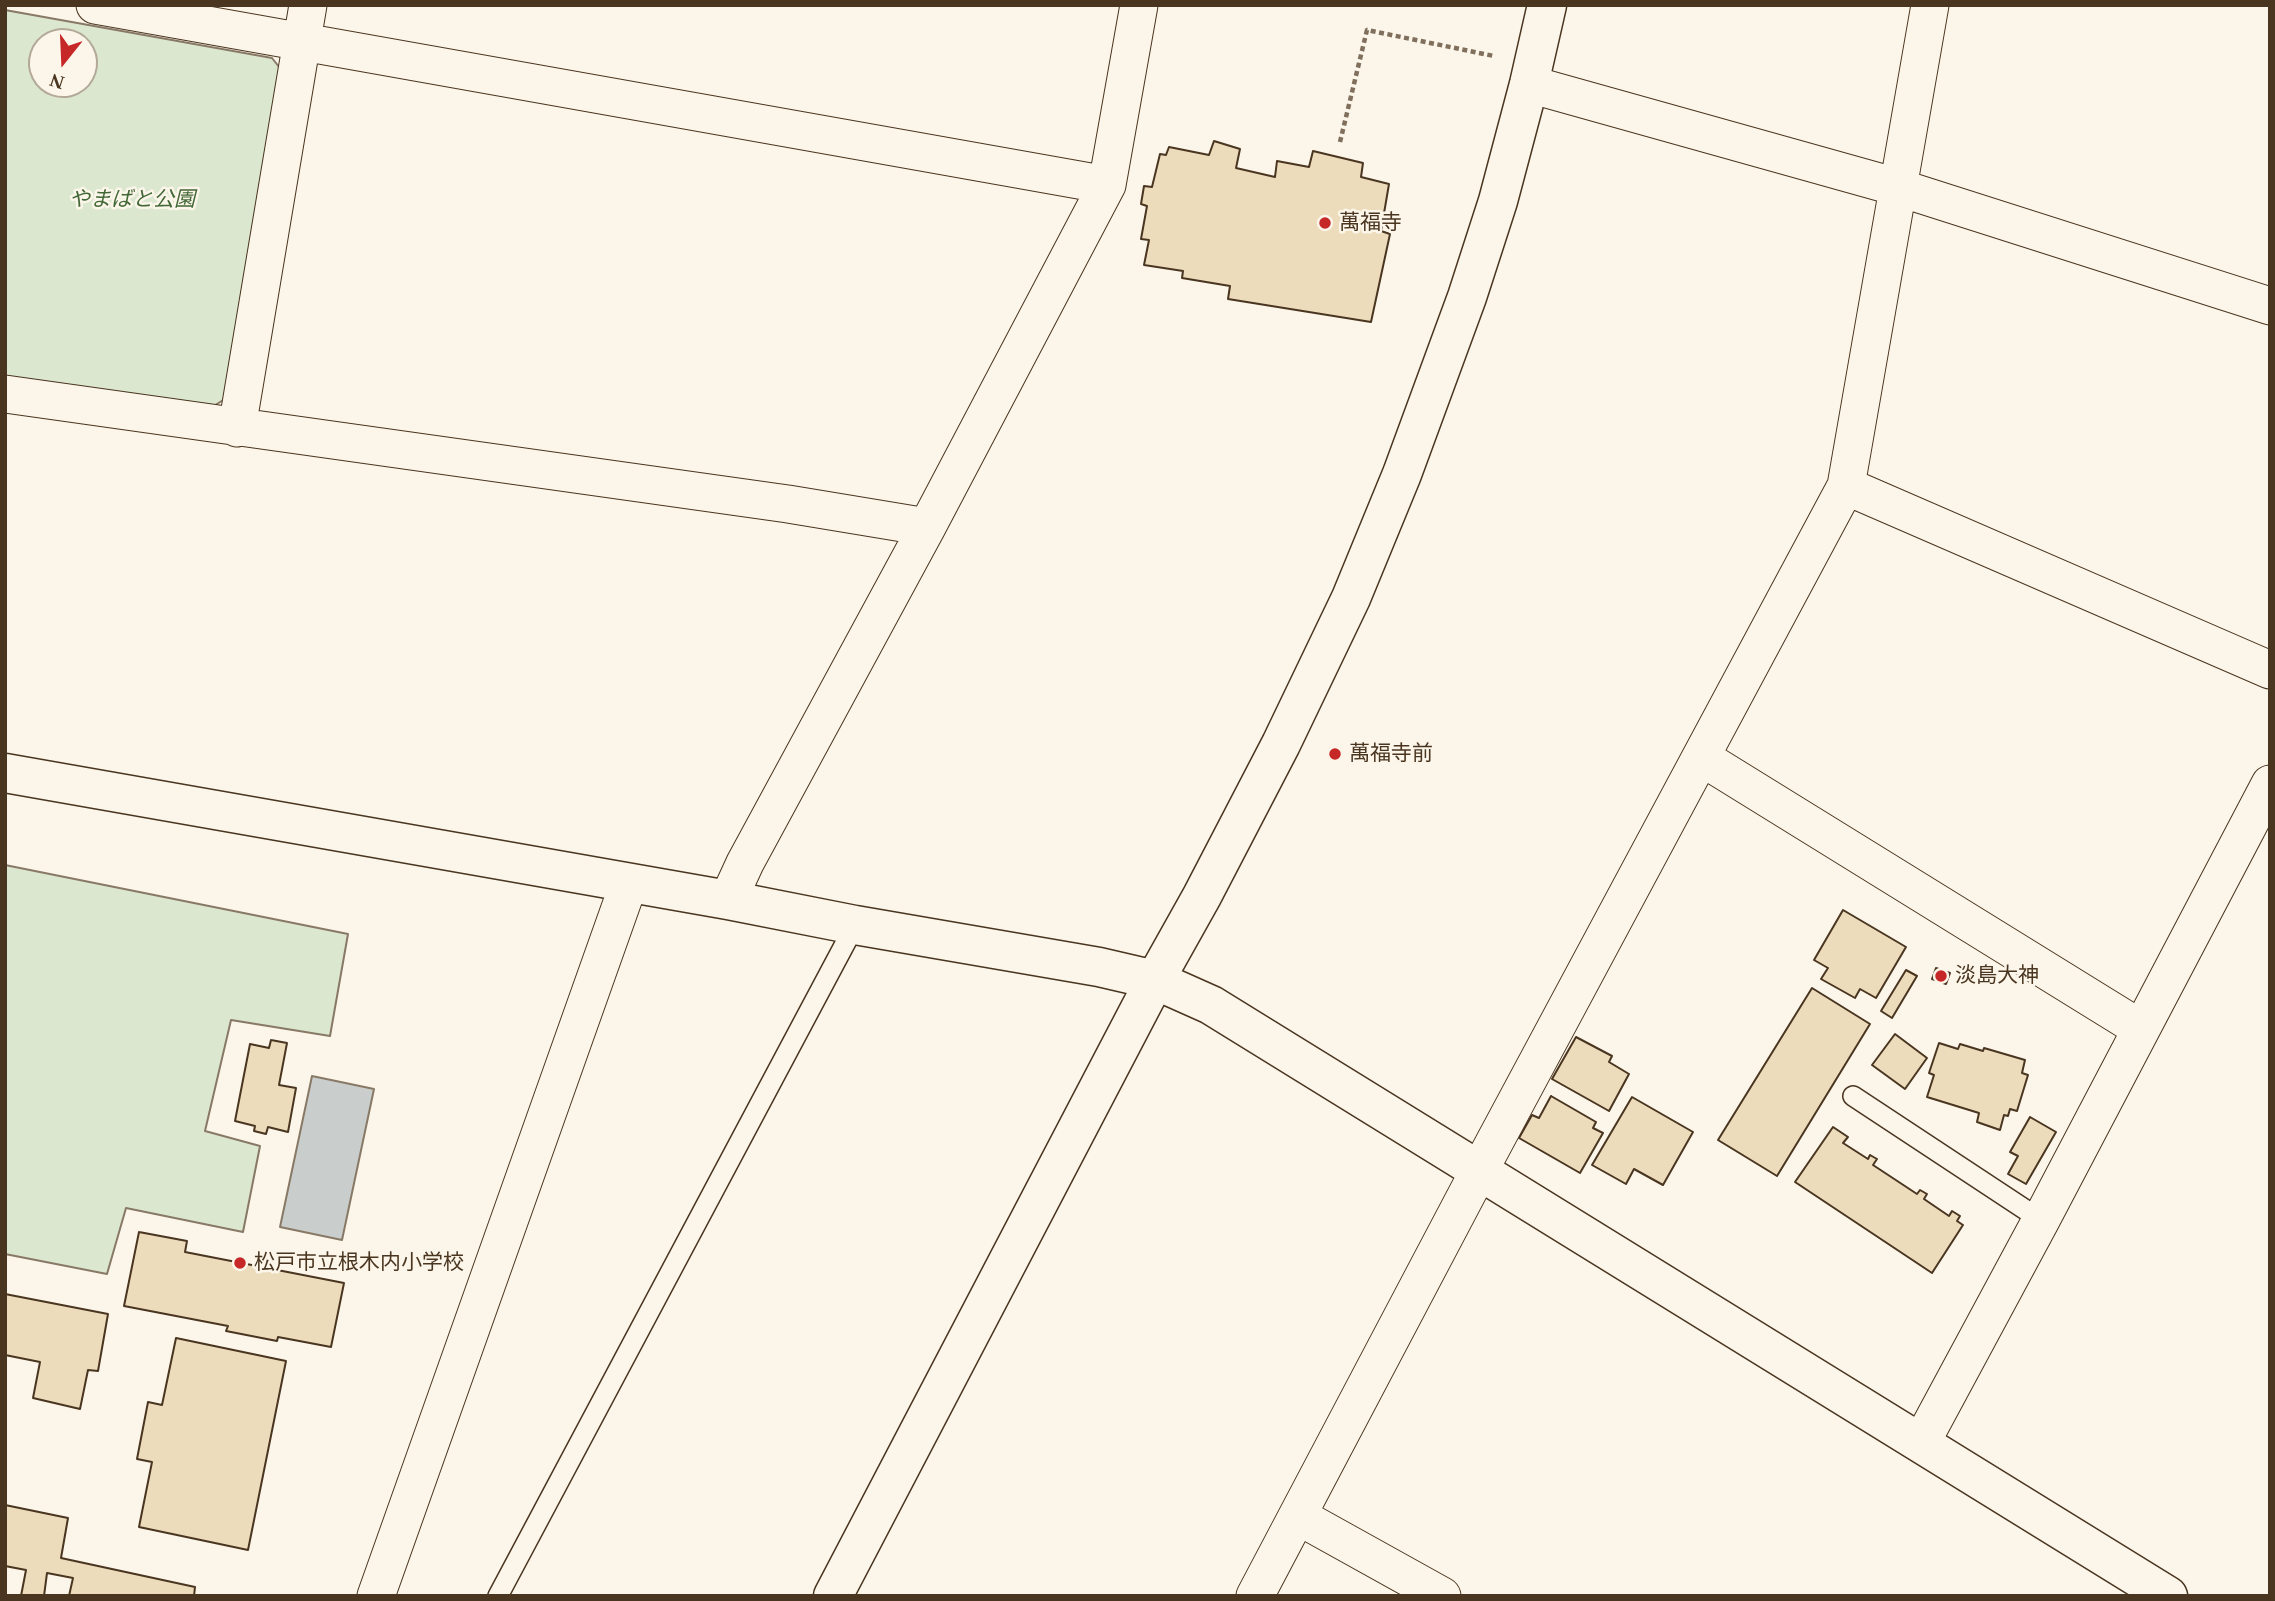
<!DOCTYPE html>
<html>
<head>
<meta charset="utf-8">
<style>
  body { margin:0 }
  #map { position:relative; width:2275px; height:1601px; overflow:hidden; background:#fbf6e9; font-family:"Times New Roman",serif }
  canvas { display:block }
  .frame { position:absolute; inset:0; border:7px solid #4a3520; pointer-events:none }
  .north { position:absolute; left:28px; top:28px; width:70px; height:70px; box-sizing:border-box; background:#fbf6e9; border:2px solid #b4a999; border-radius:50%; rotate:198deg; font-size:19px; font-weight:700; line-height:28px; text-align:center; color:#4a3520 }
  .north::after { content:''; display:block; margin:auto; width:24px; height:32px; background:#c62828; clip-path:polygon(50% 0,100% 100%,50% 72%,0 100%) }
</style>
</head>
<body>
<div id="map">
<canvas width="2275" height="1601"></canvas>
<div class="frame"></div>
<div class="north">N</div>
</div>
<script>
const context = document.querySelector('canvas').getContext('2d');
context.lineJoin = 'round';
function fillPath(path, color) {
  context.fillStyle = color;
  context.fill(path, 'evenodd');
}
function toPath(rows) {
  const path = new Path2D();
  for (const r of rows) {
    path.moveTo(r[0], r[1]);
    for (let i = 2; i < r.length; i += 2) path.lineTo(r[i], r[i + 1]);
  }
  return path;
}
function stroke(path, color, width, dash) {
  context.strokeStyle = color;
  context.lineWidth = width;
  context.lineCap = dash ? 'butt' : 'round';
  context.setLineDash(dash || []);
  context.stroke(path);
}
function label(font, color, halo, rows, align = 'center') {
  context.font = font + ' "Times New Roman","Noto Sans JP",serif';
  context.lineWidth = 5;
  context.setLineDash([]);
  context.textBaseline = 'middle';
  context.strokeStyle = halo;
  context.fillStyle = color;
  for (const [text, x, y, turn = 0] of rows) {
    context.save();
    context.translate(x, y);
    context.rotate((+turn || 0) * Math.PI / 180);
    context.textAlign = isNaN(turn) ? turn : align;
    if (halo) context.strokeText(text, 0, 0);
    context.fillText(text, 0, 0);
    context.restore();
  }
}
const green = toPath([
  [5,10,272,58,283,72,225,399,212,407,5,377,5,10],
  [42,42,84,42,84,84,42,84,42,42],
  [5,865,348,934,330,1036,231,1020,205,1131,260,1146,243,1232,126,1208,107,1274,5,1254,5,865]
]);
fillPath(green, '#dce7d0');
stroke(green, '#887966', 2);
const water = toPath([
  [312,1076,374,1089,342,1240,280,1227,312,1076]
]);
fillPath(water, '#c9cecd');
stroke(water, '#887966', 2);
const building = toPath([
  [1214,141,1240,149,1236,168,1275,177,1277,161,1309,167,1313,151,1363,163,1361,177,1389,184,1381,231,1390,234,1371,322,1228,299,1230,286,1182,278,1183,271,1144,265,1149,240,1141,239,1147,206,1141,204,1144,186,1152,187,1160,154,1166,155,1169,147,1209,155,1214,141],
  [1843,910,1906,947,1876,998,1860,989,1855,998,1821,979,1828,968,1814,960,1843,910],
  [1936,968,1950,973,1946,984,1932,979,1936,968],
  [1906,970,1917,976,1892,1018,1881,1011,1906,970],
  [1812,988,1870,1024,1777,1176,1718,1140,1812,988],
  [1895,1034,1927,1058,1905,1089,1872,1065,1895,1034],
  [1576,1037,1612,1056,1609,1062,1629,1074,1609,1111,1552,1079,1576,1037],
  [271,1040,287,1043,279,1085,296,1088,288,1132,268,1127,266,1134,254,1131,255,1126,235,1121,250,1044,269,1048,271,1040],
  [1939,1043,1958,1049,1960,1044,1983,1051,1984,1048,2025,1060,2022,1073,2028,1075,2017,1111,2010,1109,2008,1116,2004,1115,2000,1130,1977,1122,1979,1113,1927,1097,1934,1075,1929,1073,1939,1043],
  [1551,1096,1596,1122,1593,1128,1603,1133,1580,1173,1519,1138,1532,1115,1539,1118,1551,1096],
  [1632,1097,1693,1132,1663,1185,1634,1169,1626,1184,1592,1165,1632,1097],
  [2030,1117,2056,1132,2026,1184,2008,1174,2018,1156,2010,1152,2030,1117],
  [1833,1127,1848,1137,1843,1143,1868,1159,1870,1155,1877,1159,1873,1165,1917,1194,1920,1190,1927,1194,1924,1199,1949,1216,1952,1211,1960,1216,1957,1221,1963,1225,1932,1273,1795,1182,1833,1127],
  [139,1232,187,1241,185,1252,344,1283,331,1347,278,1337,277,1341,226,1331,228,1326,124,1306,139,1232],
  [5,1294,108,1314,98,1371,88,1370,80,1409,33,1398,40,1362,5,1355,5,1294],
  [176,1338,286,1361,248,1550,139,1527,152,1462,137,1459,148,1402,162,1405,176,1338],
  [5,1505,68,1518,61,1558,195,1587,194,1596,69,1596,73,1578,47,1573,44,1596,21,1596,26,1570,5,1566,5,1505]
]);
fillPath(building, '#ecdcbc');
stroke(building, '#4a3520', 2);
const lane = toPath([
  [1853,1096,2041,1220],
  [498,1596,855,925]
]);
const street = toPath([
  [95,5,1107,185],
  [1529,84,1897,187,2270,306],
  [5,394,788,504,927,527],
  [237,428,308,5],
  [1846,486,2270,670],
  [1701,757,2141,1029],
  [728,900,745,863,927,527,1107,185,1139,5],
  [1921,1443,2041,1220,2270,784],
  [1298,1516,1442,1596],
  [376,1596,629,883],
  [1255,1596,1479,1171,1846,486,1930,5]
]);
const secondary = toPath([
  [5,773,728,900,855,925,1099,967,1155,980,1211,1005,2168,1596],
  [833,1596,1155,980,1202,896,1281,744,1351,598,1402,474,1467,297,1498,201,1529,84,1547,5]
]);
stroke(lane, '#4a3520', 22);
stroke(street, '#4a3520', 39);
stroke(secondary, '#4a3520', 41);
stroke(toPath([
  [1340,142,1367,30,1494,56]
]), '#7f6f5c', 4.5, [5, 3.5]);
stroke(lane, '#fbf6e9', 19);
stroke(street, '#fbf6e9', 37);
stroke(secondary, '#fbf6e9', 38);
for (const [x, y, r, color] of [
  [1325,223,7,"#c62828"],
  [1335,754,7,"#c62828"],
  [1941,976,7,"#c62828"],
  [240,1263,7,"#c62828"]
]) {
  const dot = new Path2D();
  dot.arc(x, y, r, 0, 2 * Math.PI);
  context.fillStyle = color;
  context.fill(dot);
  stroke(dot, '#fbf6e9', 2.5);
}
label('italic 21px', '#436837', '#fbf6e9', [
  ["やまばと公園",132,200]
]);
label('21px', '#4a3520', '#fbf6e9', [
  ["萬福寺",1339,223],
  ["萬福寺前",1349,754],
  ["淡島大神",1955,976],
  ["松戸市立根木内小学校",254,1263]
], 'left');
</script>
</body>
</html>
